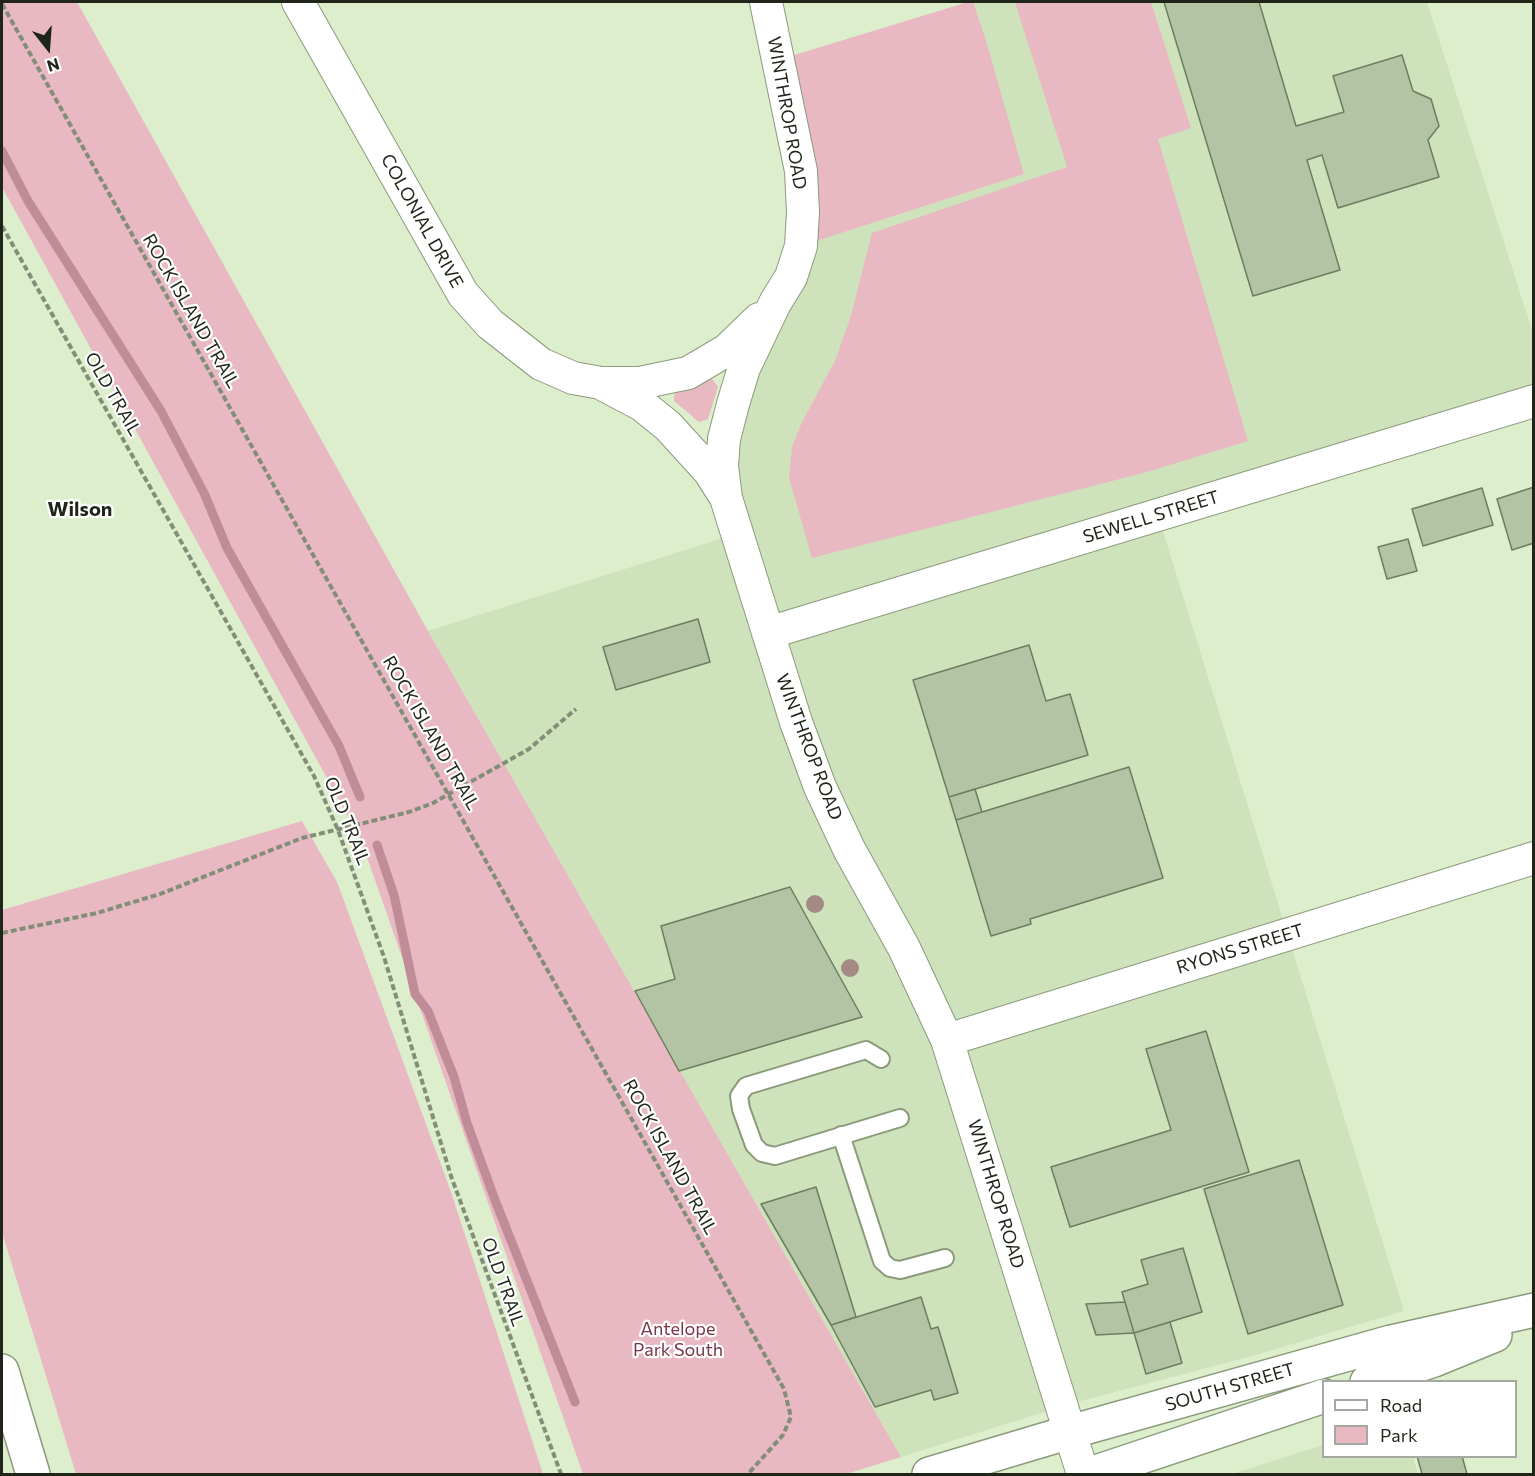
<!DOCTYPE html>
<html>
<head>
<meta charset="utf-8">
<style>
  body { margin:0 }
  #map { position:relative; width:1535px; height:1476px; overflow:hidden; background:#ddeecd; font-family:Commissioner,sans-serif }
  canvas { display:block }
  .frame { position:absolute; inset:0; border:3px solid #1f2519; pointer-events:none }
  .legend { position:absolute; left:1322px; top:1380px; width:195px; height:78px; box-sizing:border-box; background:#fff; border:2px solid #a5a8a3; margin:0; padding:8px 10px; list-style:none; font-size:18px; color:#1f2519 }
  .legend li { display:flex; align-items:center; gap:12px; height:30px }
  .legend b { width:30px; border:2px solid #a5a8a3 }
  .north { position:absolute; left:18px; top:18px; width:60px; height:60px; -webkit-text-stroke:4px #fff; paint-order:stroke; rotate:163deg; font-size:16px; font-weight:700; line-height:24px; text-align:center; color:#1f2519 }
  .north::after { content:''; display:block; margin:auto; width:21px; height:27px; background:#1f2519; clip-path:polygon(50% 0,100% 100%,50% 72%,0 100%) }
</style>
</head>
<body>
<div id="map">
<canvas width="1535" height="1476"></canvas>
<div class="frame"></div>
<ul class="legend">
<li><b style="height:8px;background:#fff"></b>Road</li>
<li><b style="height:16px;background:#e8b8c3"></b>Park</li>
</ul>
<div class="north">N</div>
</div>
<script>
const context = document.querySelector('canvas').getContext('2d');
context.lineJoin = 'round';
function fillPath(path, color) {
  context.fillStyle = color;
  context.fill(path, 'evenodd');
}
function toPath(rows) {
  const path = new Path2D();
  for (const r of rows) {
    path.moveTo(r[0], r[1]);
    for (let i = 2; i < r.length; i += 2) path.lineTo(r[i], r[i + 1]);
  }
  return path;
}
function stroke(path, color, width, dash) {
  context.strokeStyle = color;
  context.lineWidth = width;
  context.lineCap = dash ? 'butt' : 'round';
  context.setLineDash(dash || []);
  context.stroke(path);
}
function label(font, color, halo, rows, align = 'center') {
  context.font = font + ' Commissioner,sans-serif';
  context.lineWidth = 4.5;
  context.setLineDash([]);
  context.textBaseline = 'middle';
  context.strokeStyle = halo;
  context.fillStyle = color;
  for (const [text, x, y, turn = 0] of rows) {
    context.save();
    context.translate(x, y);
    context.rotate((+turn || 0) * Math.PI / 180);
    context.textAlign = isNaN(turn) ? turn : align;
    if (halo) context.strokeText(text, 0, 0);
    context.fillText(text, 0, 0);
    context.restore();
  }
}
fillPath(toPath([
  [973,2,1427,2,1533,333,1533,401,1158,515,1404,1311,1249,1357,1073,1403,901,1457,428,631,736,534,722,466,801,246,1024,174],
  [1323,1445,1324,1456,1413,1457,1418,1474,1232,1474]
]), '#cee3bb');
fillPath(toPath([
  [2,2,77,2,428,631,901,1457,846,1474,583,1474,361,840,2,187],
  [968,2,973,2,985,37,1024,174,801,246,778,60],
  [1015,2,1151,2,1191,128,1158,139,1248,441,1147,472,812,558,789,478,792,447,802,422,835,361,850,319,872,233,1067,167],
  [712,379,718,387,708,419,699,422,674,401,674,395,679,390],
  [302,821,337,882,451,1192,543,1474,76,1474,2,1232,2,910]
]), '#e8b8c3');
stroke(toPath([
  [2,151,28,201,161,411,204,493,227,548,339,746,360,797],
  [377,845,394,895,415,994,428,1011,454,1077,467,1123,495,1200,575,1402]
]), '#bf8c98', 9);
const building = toPath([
  [1164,2,1259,2,1296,126,1344,112,1333,76,1402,55,1413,91,1431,99,1439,126,1428,140,1439,177,1338,208,1322,155,1307,160,1340,270,1253,296,1164,2],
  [1534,487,1534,543,1512,550,1497,499,1534,487],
  [1482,488,1493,525,1423,546,1412,509,1482,488],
  [1408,539,1417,571,1387,579,1378,547,1408,539],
  [698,619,710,662,616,690,603,647,698,619],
  [1029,645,1046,701,1070,694,1088,755,949,797,913,680,1029,645],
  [1129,767,1163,878,1030,919,1031,924,991,936,956,820,1129,767],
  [975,789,982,812,956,820,949,797,975,789],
  [790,887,862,1017,679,1071,635,991,675,979,661,926,790,887],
  [1206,1031,1249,1172,1070,1227,1051,1167,1171,1130,1146,1049,1206,1031],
  [1299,1160,1343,1305,1248,1334,1204,1189,1299,1160],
  [816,1187,856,1317,831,1325,761,1204,816,1187],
  [1183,1248,1202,1312,1134,1333,1122,1292,1148,1284,1141,1260,1183,1248],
  [921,1297,931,1329,938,1327,958,1393,934,1400,931,1390,875,1407,831,1325,921,1297],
  [1125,1302,1134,1333,1096,1335,1086,1304,1125,1302],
  [1170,1322,1182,1363,1146,1374,1134,1333,1170,1322],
  [1417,1456,1462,1456,1467,1474,1422,1474,1417,1456]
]);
fillPath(building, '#b3c4a4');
stroke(building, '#6d7d5f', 1.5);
const lane = toPath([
  [881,1059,866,1050,746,1086,739,1096,741,1109,754,1145,762,1153,775,1156,900,1118],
  [841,1135,882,1261,890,1268,900,1270,945,1258]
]);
const street = toPath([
  [298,2,463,294,490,324,541,364,573,378,601,383,640,383,688,373,727,350,759,319],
  [766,2,801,171,803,212,801,246,791,277,775,303,744,368,733,404,724,439,722,466,726,498,796,722,820,787,849,849,904,948,947,1040,1083,1474],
  [604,385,642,405,668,426,709,471,725,496],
  [768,633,1534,401],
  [947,1040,1534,858]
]);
const secondary = toPath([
  [2,1371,33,1474],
  [1367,1382,1434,1360,1495,1335],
  [929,1474,1070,1432,1391,1342,1534,1310],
  [1090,1474,1324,1396]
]);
stroke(lane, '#8a9a7b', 20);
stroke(street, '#8a9a7b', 34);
stroke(secondary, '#8a9a7b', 36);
stroke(toPath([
  [2,4,784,1389,791,1417,783,1435,748,1474],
  [2,226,314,776,338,830,384,957,451,1176,561,1474],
  [1533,367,1534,368],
  [2,933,97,913,160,894,302,838,409,812,433,803,529,749,576,709]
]), '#828e77', 4, [6, 3]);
stroke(lane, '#fff', 16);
stroke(street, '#fff', 32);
stroke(secondary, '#fff', 33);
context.fillStyle = '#a58984';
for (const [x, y] of [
  [815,904],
  [850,968]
]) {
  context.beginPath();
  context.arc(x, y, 9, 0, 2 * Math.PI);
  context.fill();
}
label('18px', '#1f2519', '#fff', [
  ["WINTHROP ROAD",787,113,80],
  ["COLONIAL DRIVE",422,221,61],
  ["ROCK ISLAND TRAIL",191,311,60],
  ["OLD TRAIL",113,394,60],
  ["SEWELL STREET",1151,517,-17],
  ["ROCK ISLAND TRAIL",431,733,60],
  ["WINTHROP ROAD",809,747,69],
  ["OLD TRAIL",347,821,68],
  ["RYONS STREET",1240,949,-17],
  ["ROCK ISLAND TRAIL",670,1157,61],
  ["WINTHROP ROAD",996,1194,73],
  ["OLD TRAIL",503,1282,70],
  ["SOUTH STREET",1230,1387,-16]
]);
label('18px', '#773649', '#fff', [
  ["Antelope",678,1329],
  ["Park South",678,1350]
]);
label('bold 20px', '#1f2519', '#fff', [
  ["Wilson",80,509]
]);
</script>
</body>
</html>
